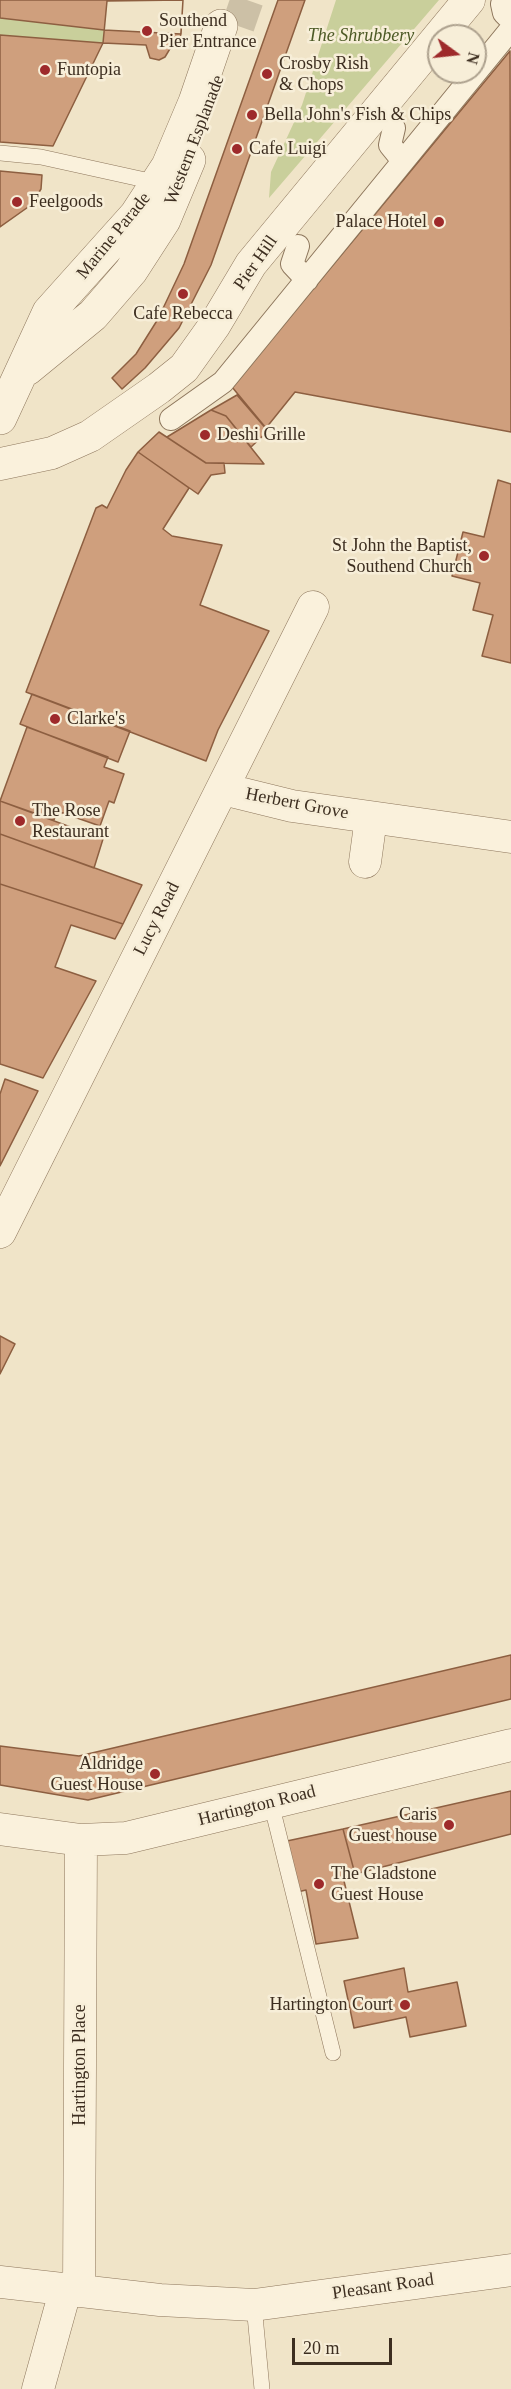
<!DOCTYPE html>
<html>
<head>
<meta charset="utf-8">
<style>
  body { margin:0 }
  #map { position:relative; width:511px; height:2389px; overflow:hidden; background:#f0e4c8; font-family:"Times New Roman",serif }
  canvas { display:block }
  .north { position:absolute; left:427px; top:24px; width:60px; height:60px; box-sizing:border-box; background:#f7eed8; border:2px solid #ada18e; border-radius:50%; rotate:105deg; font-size:16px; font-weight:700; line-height:24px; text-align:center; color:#3d2e20 }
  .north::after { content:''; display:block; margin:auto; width:21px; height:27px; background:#9e2a2b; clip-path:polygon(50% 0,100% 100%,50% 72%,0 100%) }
  .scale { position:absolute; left:292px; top:2338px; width:100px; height:27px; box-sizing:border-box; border:3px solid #3d2e20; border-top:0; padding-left:8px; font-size:18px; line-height:21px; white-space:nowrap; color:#3d2e20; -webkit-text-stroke:4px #f7eed8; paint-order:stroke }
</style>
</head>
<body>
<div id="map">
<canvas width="511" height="2389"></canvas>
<div class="north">N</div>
<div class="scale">20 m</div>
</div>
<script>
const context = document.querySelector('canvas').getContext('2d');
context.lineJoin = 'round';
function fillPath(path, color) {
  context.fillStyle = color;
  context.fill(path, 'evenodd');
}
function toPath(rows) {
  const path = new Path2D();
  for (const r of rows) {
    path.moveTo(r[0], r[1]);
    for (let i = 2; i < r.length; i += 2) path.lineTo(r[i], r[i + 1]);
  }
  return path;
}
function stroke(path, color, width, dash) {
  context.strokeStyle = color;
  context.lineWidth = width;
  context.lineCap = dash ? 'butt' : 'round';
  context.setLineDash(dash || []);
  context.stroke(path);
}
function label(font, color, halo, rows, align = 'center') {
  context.font = font + ' "Times New Roman",serif';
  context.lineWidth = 5;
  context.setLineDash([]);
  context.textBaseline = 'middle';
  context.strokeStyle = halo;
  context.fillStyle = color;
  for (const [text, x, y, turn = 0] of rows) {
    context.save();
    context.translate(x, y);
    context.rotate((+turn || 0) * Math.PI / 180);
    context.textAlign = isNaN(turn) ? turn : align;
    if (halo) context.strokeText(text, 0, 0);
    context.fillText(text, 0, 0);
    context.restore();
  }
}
fillPath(toPath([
  [336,0,439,0,269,198,271,172,302,105],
  [0,18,104,30,103,43,53,146,0,142]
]), '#c9cf9b');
const building = toPath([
  [0,0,183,0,181,34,104,30,0,18,0,0],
  [183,0,180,47,171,47,165,57,159,60,150,58,146,45,103,43,107,1,183,0],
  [278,0,305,0,211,265,179,328,145,368,122,389,112,378,136,354,158,319,184,264,278,0],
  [0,35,103,43,53,146,0,142,0,35],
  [510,51,511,432,295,392,266,428,232,387,510,51],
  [0,171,42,175,41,189,31,205,0,227,0,171],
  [237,395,268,431,251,447,226,416,211,410,237,395],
  [211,410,226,416,264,464,206,463,167,437,211,410],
  [159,432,206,463,224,463,225,473,211,475,198,494,138,452,159,432],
  [138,452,189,488,163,529,172,536,222,545,200,605,269,631,218,730,206,761,26,692,96,508,102,505,107,508,126,470,138,452],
  [498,480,511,484,511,663,482,656,493,615,473,610,480,583,452,576,463,532,484,537,498,480],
  [32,694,130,731,118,762,20,724,32,694],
  [27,727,108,757,104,767,124,774,114,803,109,801,100,826,57,811,54,820,0,801,27,727],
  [0,801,103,839,94,868,0,834,0,801],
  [0,834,142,885,123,924,0,884,0,834],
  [0,884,123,924,115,939,71,925,55,967,96,981,43,1078,0,1064,0,884],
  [5,1079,38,1091,0,1166,0,1094,5,1079],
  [0,1336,15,1344,0,1374,0,1336],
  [511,1655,511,1699,88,1800,0,1785,0,1746,79,1756,511,1655],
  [511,1791,511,1834,355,1874,343,1829,511,1791],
  [343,1829,355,1874,343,1877,358,1938,316,1944,306,1890,293,1893,287,1841,343,1829],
  [404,1968,408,1992,457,1982,466,2026,410,2037,406,2017,354,2028,344,1981,404,1968]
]);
fillPath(building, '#cf9f7d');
stroke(building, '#8d5f41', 1.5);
stroke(toPath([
  [238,26,247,0]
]), '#ccc0a6', 33, [33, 16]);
const service = toPath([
  [0,153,41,157,159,183],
  [271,1803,333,2053],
  [254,2305,262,2389]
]);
const pedestrian = toPath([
  [504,0,502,4,504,13,511,20],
  [394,128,390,145,403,161],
  [298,246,292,264,307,280],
  [171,419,223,382,511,29]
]);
const minor = toPath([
  [0,464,52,453,90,436,159,388,184,368,214,326,251,264,469,0],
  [223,789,292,806,511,837],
  [365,862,371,818],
  [0,1232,313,607],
  [0,1829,81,1840,126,1838,511,1745],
  [0,2282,160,2300,254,2305,511,2270],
  [79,2289,81,1840],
  [38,2389,66,2288]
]);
const tertiary = toPath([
  [27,369,93,315,131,271,164,220,189,160],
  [0,418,49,312,136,215,168,166,195,102,221,26]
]);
stroke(service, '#8d765c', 16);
stroke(pedestrian, '#8d765c', 24);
stroke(minor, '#8d765c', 33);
stroke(tertiary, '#8d765c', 34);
stroke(service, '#faf1dc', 15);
stroke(pedestrian, '#faf1dc', 22);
stroke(minor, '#faf1dc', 32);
stroke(tertiary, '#faf1dc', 33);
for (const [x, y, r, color] of [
  [147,31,6,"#9e2a2b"],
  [45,70,6,"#9e2a2b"],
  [267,74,6,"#9e2a2b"],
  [252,115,6,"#9e2a2b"],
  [237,149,6,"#9e2a2b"],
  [17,202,6,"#9e2a2b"],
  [439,222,6,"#9e2a2b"],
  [183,294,6,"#9e2a2b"],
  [205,435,6,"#9e2a2b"],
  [484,556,6,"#9e2a2b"],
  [55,719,6,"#9e2a2b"],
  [20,821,6,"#9e2a2b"],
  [155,1774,6,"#9e2a2b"],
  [449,1825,6,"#9e2a2b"],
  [319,1884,6,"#9e2a2b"],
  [405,2005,6,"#9e2a2b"]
]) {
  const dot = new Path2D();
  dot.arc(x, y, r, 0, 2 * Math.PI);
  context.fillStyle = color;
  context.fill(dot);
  stroke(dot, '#f7eed8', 2);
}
label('18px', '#3d2e20', '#f7eed8', [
  ["Southend",159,21],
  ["Pier Entrance",159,42],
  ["Crosby Rish",279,64],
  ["& Chops",279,85],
  ["Funtopia",57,70],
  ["Bella John's Fish & Chips",264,115],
  ["Cafe Luigi",249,149],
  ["Feelgoods",29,202],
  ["Palace Hotel",427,222,"right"],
  ["Cafe Rebecca",183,314,"center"],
  ["Deshi Grille",217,435],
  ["St John the Baptist,",472,546,"right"],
  ["Southend Church",472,567,"right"],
  ["Clarke's",67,719],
  ["The Rose",32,811],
  ["Restaurant",32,832],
  ["Aldridge",143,1764,"right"],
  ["Guest House",143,1785,"right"],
  ["Caris",437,1815,"right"],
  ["Guest house",437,1836,"right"],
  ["The Gladstone",331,1874],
  ["Guest House",331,1895],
  ["Hartington Court",393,2005,"right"]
], 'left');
label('italic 18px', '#4d5a26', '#f7eed8', [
  ["The Shrubbery",361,36]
]);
label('18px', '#3d2e20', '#f7eed8', [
  ["Western Esplanade",195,140,-69],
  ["Marine Parade",114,236,-51],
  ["Pier Hill",256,263,-55],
  ["Herbert Grove",297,804,11],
  ["Lucy Road",157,919,-63],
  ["Hartington Road",257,1806,-14],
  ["Hartington Place",80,2065,-90],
  ["Pleasant Road",383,2287,-8]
]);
</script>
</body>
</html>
